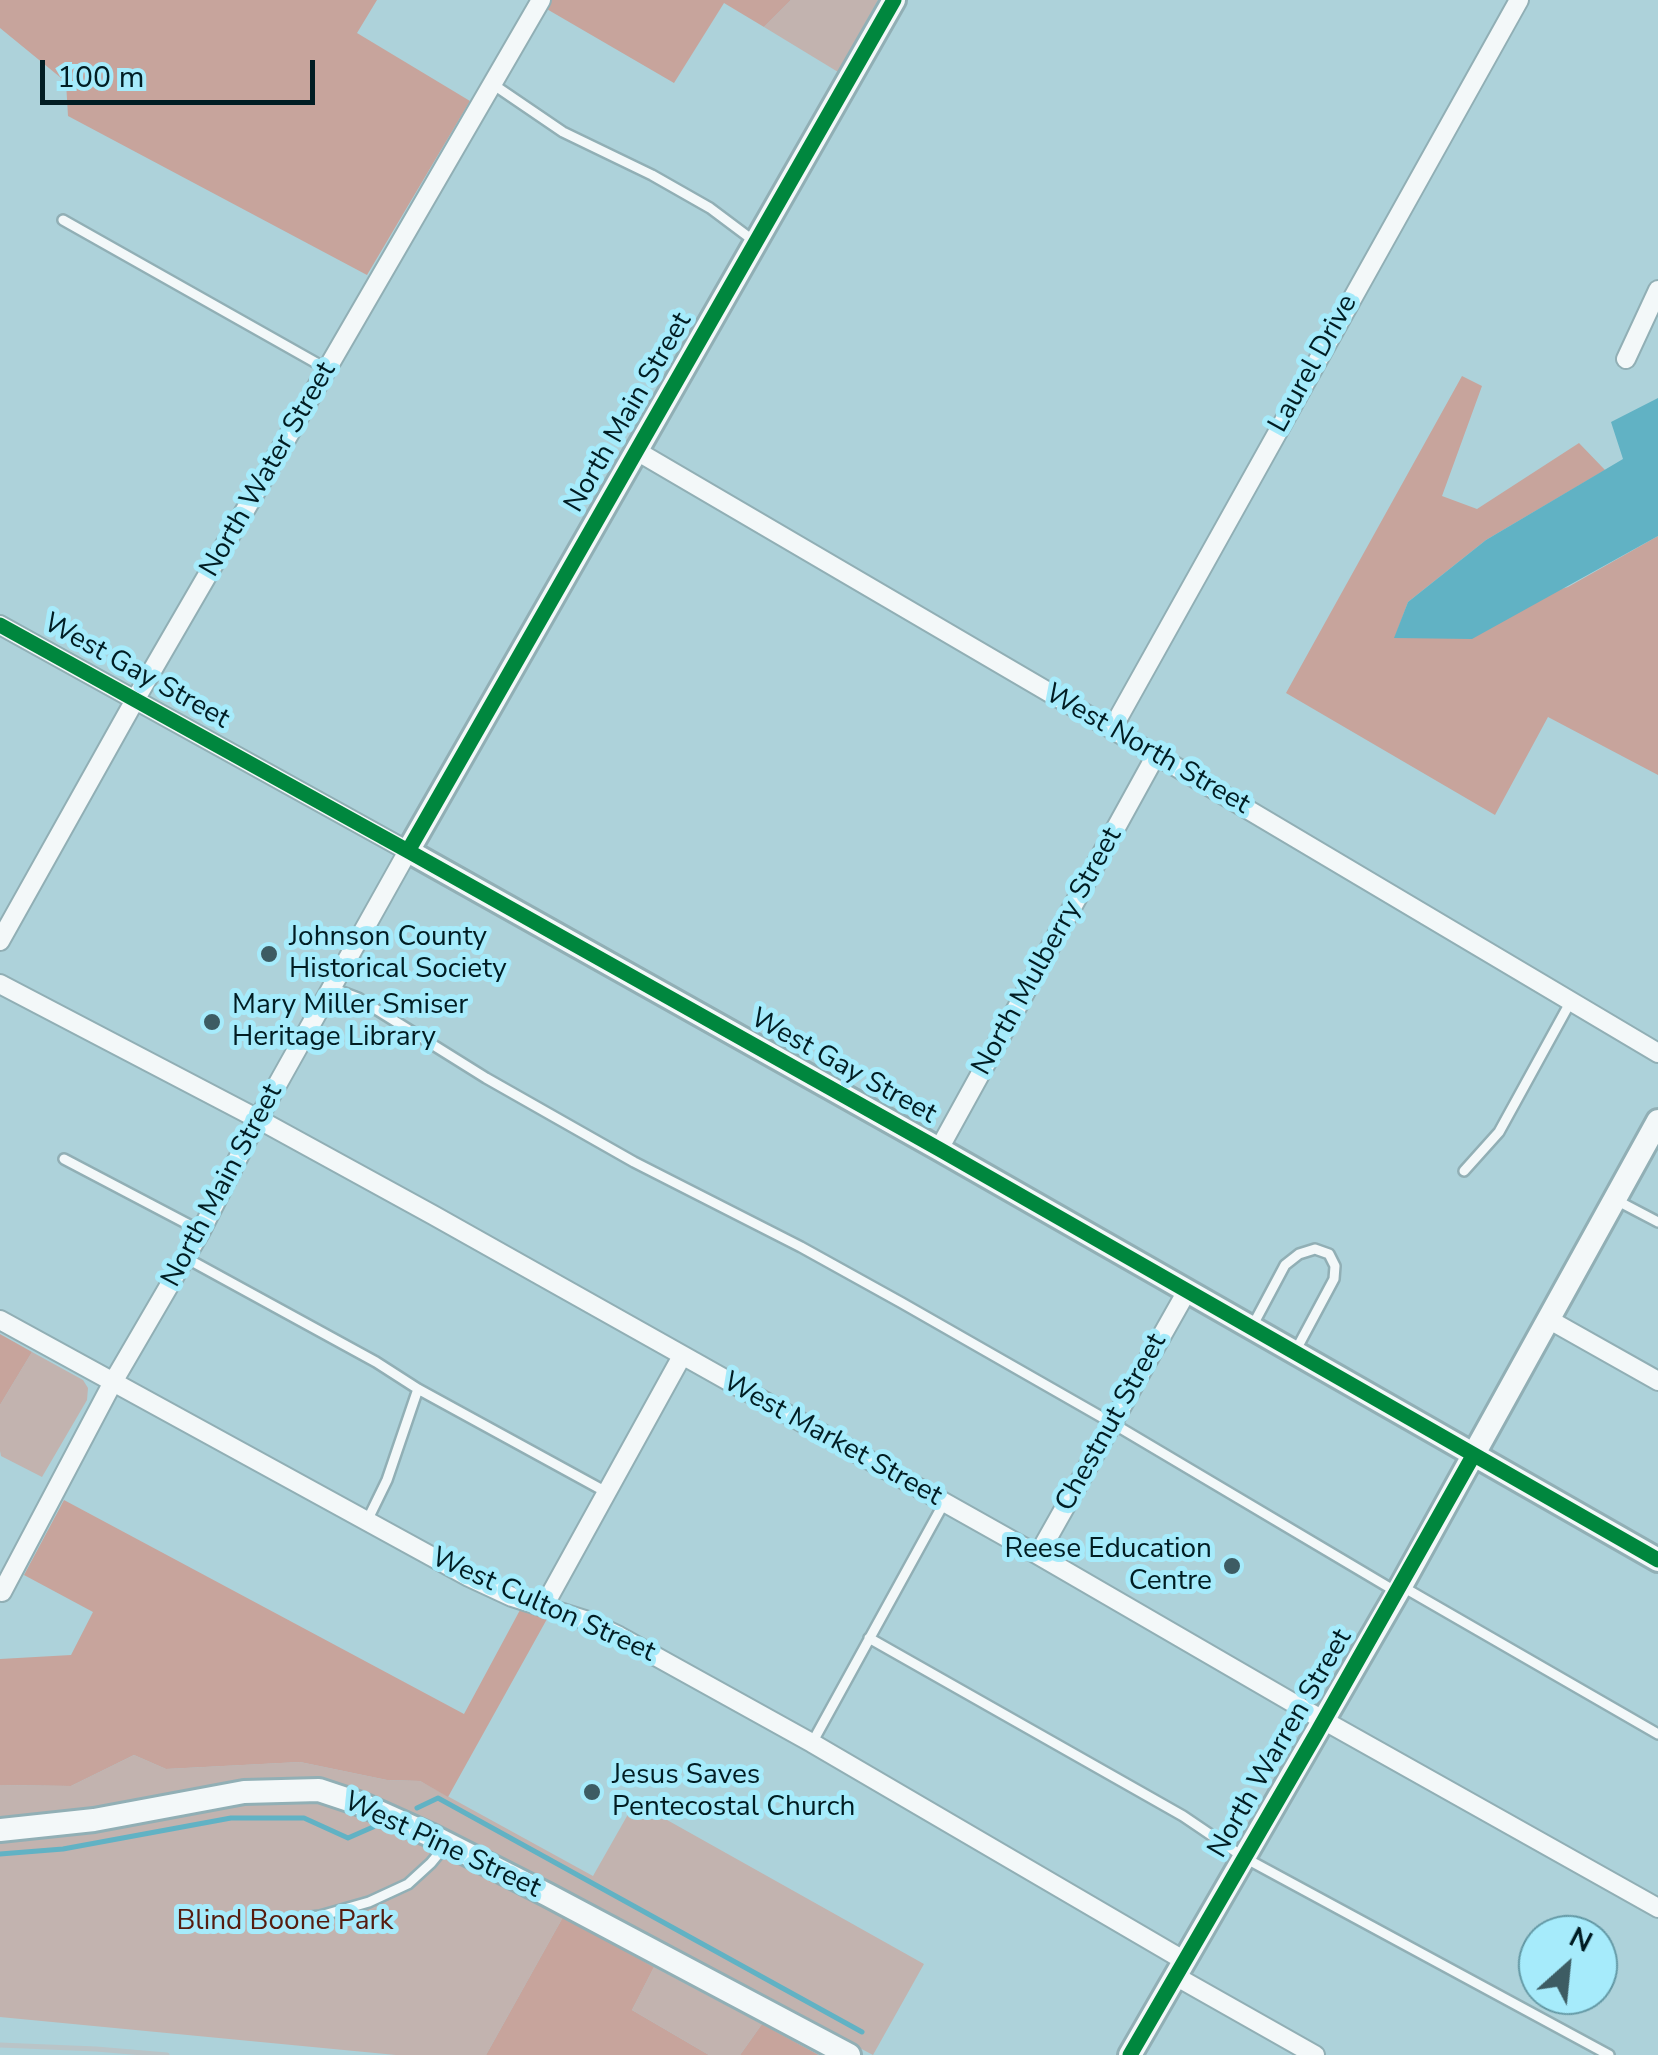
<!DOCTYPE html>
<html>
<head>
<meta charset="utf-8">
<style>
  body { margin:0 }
  #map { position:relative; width:1658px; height:2055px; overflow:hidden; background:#add2da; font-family:"Nunito Sans",sans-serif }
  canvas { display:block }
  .north { position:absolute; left:1518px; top:1915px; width:100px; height:100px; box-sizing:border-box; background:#a6ebfb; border:2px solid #6499a5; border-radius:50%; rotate:27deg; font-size:28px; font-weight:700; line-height:40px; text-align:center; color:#011d23 }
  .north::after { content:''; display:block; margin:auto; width:35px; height:45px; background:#3d5c63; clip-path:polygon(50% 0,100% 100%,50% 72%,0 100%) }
  .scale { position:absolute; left:40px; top:60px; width:275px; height:45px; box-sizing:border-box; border:5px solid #011d23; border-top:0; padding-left:12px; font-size:30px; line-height:35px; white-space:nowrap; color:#011d23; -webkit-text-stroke:8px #a6ebfb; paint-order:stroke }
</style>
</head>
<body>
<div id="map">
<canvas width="1658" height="2055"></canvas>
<div class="north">N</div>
<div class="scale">100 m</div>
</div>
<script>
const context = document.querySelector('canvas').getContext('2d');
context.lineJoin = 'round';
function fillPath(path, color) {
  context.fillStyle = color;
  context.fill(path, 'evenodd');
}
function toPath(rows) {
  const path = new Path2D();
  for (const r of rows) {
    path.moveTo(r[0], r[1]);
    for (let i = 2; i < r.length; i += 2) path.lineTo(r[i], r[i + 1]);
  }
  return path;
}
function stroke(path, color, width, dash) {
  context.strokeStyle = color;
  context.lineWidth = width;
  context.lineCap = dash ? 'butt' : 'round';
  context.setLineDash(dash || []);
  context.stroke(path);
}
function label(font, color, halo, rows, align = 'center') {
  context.font = font + ' "Nunito Sans",sans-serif';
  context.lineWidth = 10;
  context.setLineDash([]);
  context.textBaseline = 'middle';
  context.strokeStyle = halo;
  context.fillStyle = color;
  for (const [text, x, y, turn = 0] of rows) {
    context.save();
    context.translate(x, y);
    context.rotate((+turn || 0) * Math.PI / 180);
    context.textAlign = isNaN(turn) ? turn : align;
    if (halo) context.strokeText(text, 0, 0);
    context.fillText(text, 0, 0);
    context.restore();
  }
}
fillPath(toPath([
  [791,0,878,0,838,72,764,27],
  [32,1352,83,1380,88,1388,87,1400,42,1477,1,1456,0,1451,0,1405],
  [134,1755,166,1769,300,1762,387,1780,420,1781,593,1876,635,1802,924,1964,873,2055,429,1822,388,1803,351,1789,289,1781,241,1781,71,1814,0,1820,0,1785,71,1786],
  [276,1801,311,1802,343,1809,469,1868,563,1917,486,2055,396,2055,0,2017,0,1837],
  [654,1967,762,2024,740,2055,709,2055,632,2010]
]), '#c2b3af');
fillPath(toPath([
  [0,0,377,0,357,33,470,101,367,275,68,116,66,82,0,28],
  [550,0,791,0,764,27,724,3,674,83,545,8],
  [1462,376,1482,386,1442,496,1477,509,1579,443,1605,470,1486,540,1408,602,1395,637,1568,587,1658,536,1658,775,1548,717,1495,815,1286,693],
  [0,1334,32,1352,0,1405],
  [64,1500,464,1714,520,1610,547,1619,448,1797,420,1781,387,1780,300,1762,166,1769,134,1755,71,1786,0,1785,0,1659,71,1655,93,1612,24,1575],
  [563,1917,654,1967,632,2010,709,2055,486,2055],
  [762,2024,819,2055,740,2055]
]), '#c7a49c');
fillPath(toPath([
  [1658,398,1658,536,1472,639,1394,638,1408,602,1486,540,1623,459,1611,422]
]), '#61b2c4');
stroke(toPath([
  [417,1808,438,1798,862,2032],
  [0,1854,63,1849,231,1818,304,1818,348,1838,373,1827]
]), '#61b2c4', 5);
const lane = toPath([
  [494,85,563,132,652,175,710,208,754,241],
  [63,220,327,369],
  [332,988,358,998,486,1078,634,1162,801,1247,902,1303,1112,1423,1395,1591],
  [64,1159,201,1231],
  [1464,1171,1499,1132,1571,1001],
  [1616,1200,1658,1222],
  [186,1258,376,1362,418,1389,608,1493],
  [1253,1325,1285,1265,1299,1254,1315,1249,1329,1254,1335,1266,1334,1279,1296,1350],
  [367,1521,387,1480,418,1389],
  [1403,1587,1658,1734],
  [869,1638,1183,1816,1245,1858,1609,2055],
  [812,1743,944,1503],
  [273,1921,320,1916,369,1902,408,1884,431,1863,445,1846]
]);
const street = toPath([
  [1626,359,1658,290],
  [635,450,1156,755,1658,1053],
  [0,625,408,851,258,1119,201,1231,113,1382,2,1592],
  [1112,729,1519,0],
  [0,941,135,700,541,0],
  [0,984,258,1119,433,1215,1038,1555,1307,1711,1658,1908],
  [939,1149,1156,755],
  [1548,1319,1658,1381],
  [0,1320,469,1577,512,1597,585,1620,619,1636,812,1743,1185,1961],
  [1038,1555,1187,1291],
  [544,1606,682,1356],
  [1177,1977,1315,2055]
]);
const secondary = toPath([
  [894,0,408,851,939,1149,1658,1560],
  [0,1830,94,1820,244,1792,319,1790,361,1804,430,1835,548,1895,849,2055],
  [1130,2055,1401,1586,1658,1121]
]);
stroke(lane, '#91afb5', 14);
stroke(street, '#91afb5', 22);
stroke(secondary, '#91afb5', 28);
stroke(lane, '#f3f8f9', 9);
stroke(street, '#f3f8f9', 18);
stroke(secondary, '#f3f8f9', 22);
stroke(toPath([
  [0,2045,96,2049,167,2055]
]), '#bac4c7', 5);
stroke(toPath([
  [0,625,408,851,939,1149,1658,1560],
  [408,851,894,0],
  [1130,2055,1315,1736,1473,1456]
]), '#00873e', 15);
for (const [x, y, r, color] of [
  [269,954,10,"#3d5c63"],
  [212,1022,10,"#3d5c63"],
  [1232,1566,10,"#3d5c63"],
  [592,1792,10,"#3d5c63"]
]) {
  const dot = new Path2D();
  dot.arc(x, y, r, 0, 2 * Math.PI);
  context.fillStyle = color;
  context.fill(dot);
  stroke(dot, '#a6ebfb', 4);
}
label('28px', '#011d23', '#a6ebfb', [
  ["Laurel Drive",1314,364,-61],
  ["North Main Street",629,413,-60],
  ["North Water Street",269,470,-60],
  ["West Gay Street",136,672,29],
  ["West North Street",1147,750,30],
  ["North Mulberry Street",1048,952,-61],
  ["West Gay Street",843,1067,29],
  ["North Main Street",223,1186,-62],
  ["Chestnut Street",1112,1423,-61],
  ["West Market Street",832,1440,29],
  ["West Culton Street",543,1606,24],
  ["North Warren Street",1281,1744,-60],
  ["West Pine Street",442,1846,25]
]);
label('28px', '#011d23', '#a6ebfb', [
  ["Johnson County",289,938],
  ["Historical Society",289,970],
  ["Mary Miller Smiser",232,1006],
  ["Heritage Library",232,1038],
  ["Reese Education",1212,1550,"right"],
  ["Centre",1212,1582,"right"],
  ["Jesus Saves",612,1776],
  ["Pentecostal Church",612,1808]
], 'left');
label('28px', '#561b0e', '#a6ebfb', [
  ["Blind Boone Park",285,1922]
]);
</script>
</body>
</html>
